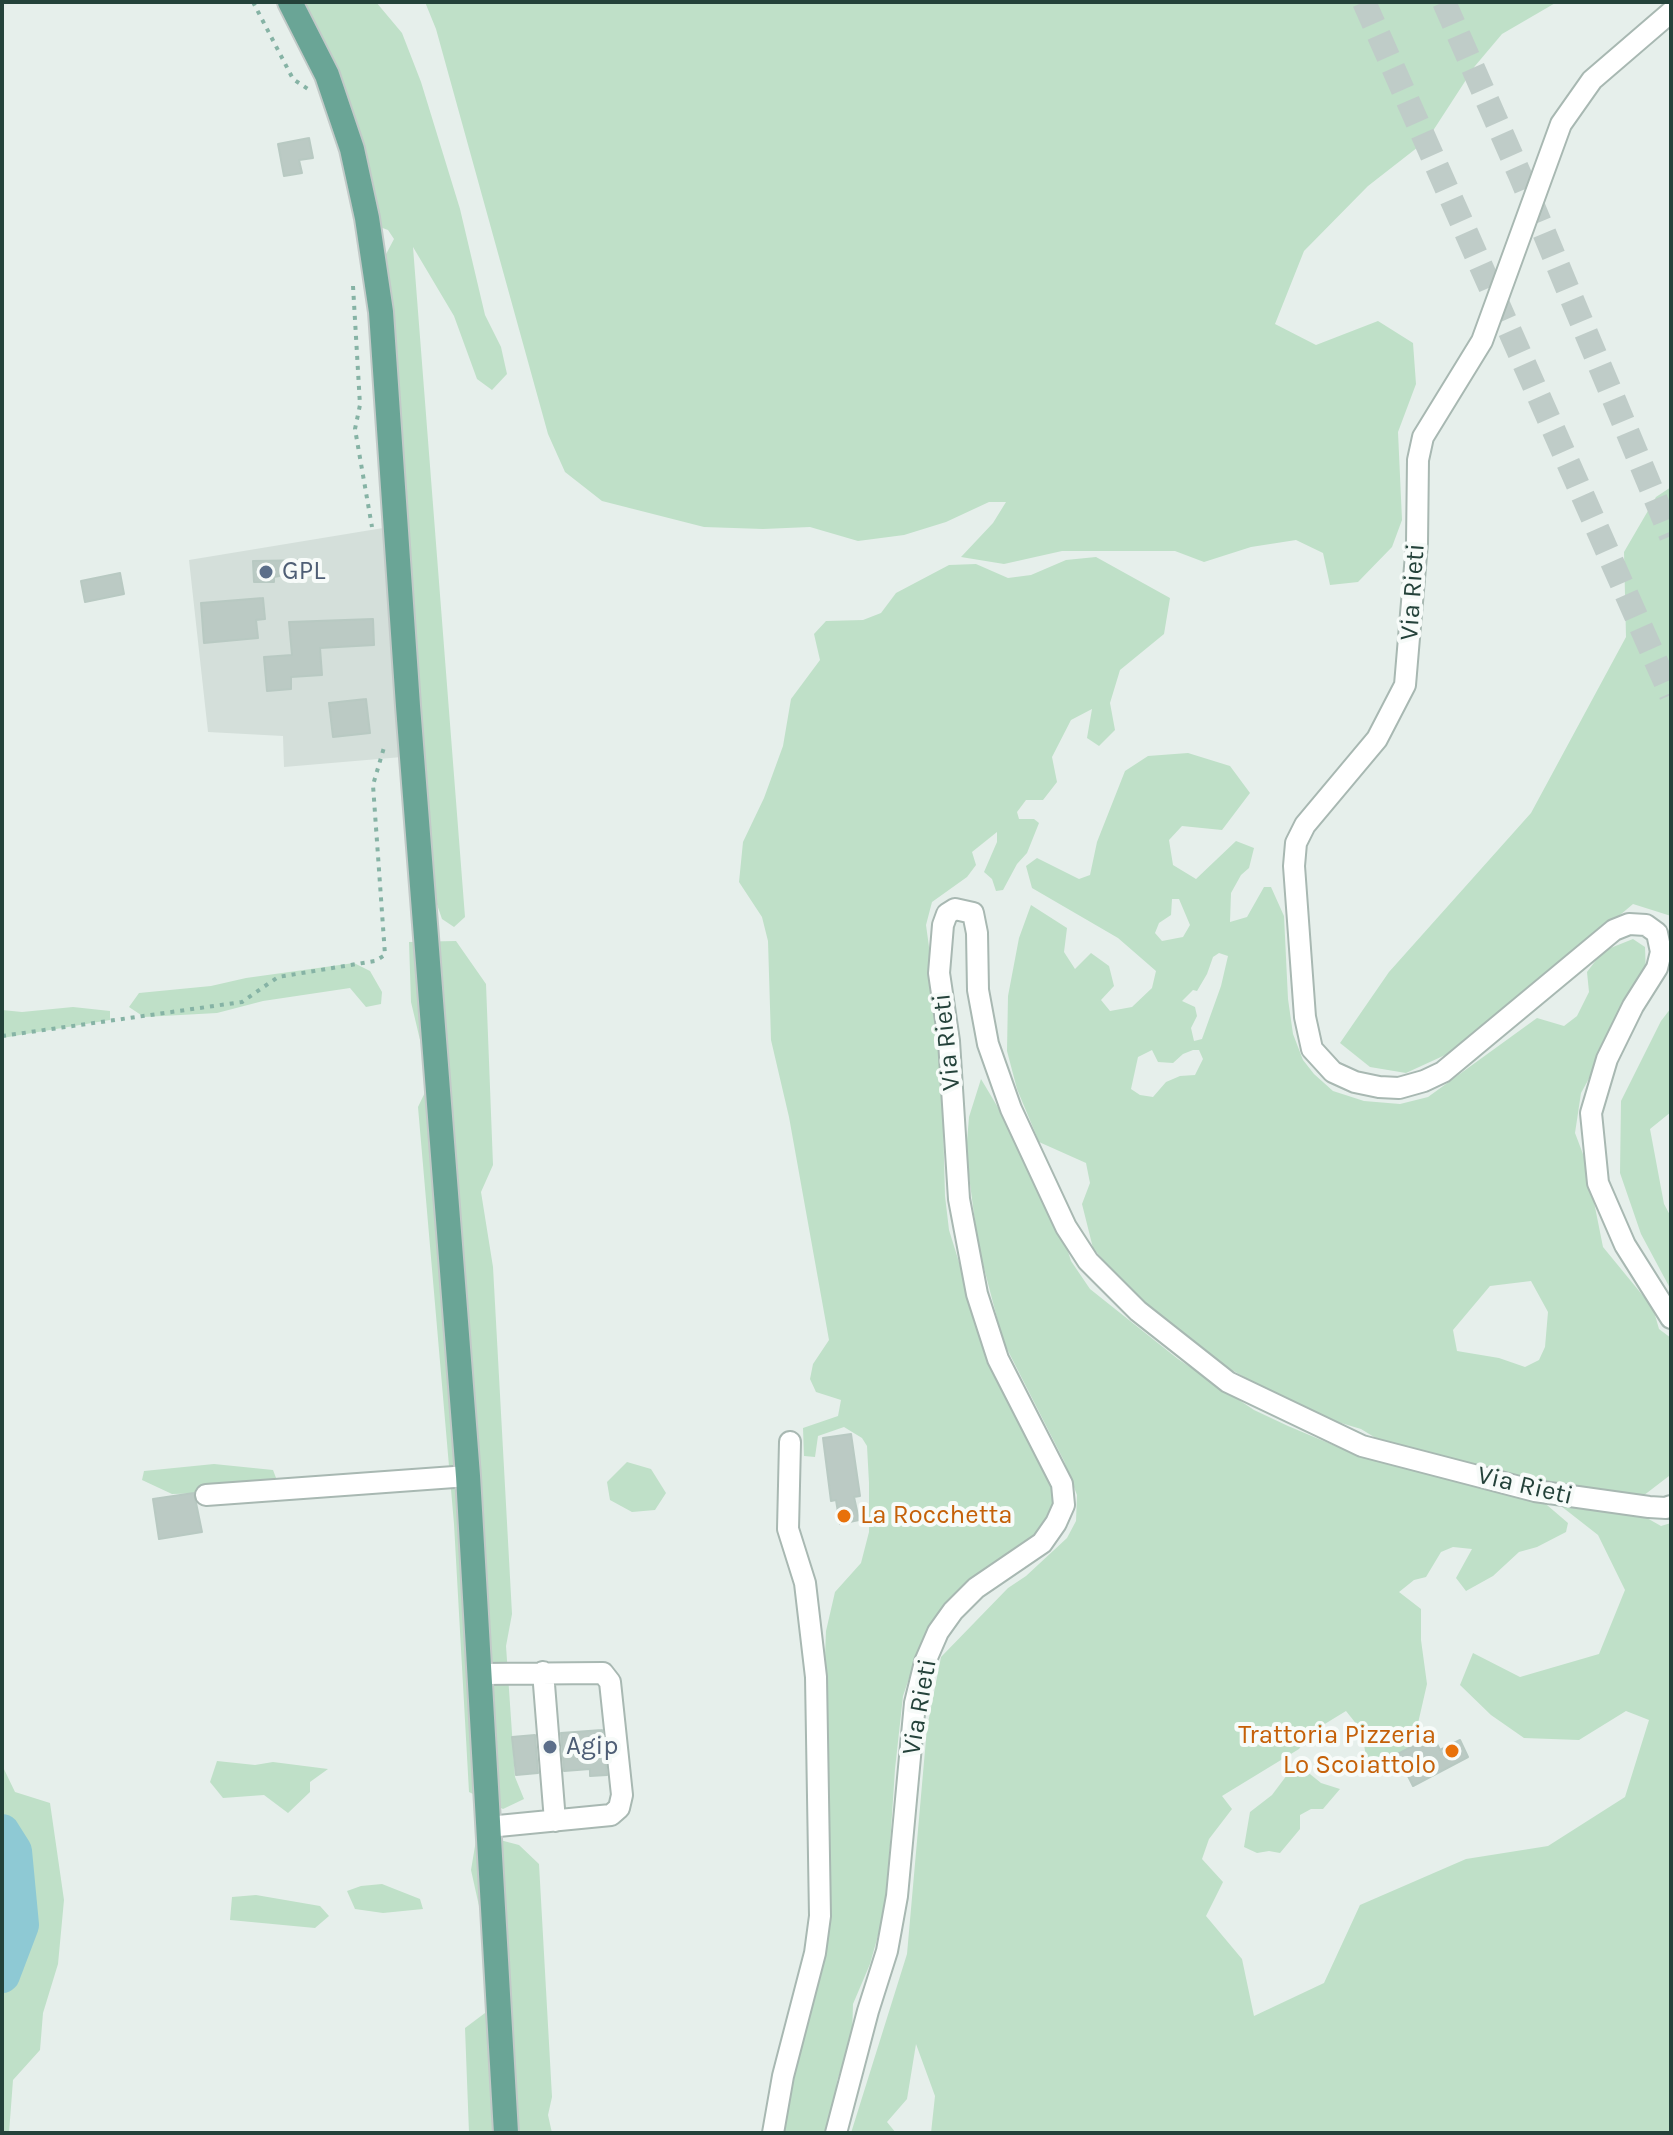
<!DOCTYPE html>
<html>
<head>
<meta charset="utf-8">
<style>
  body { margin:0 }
  #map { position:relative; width:1673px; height:2135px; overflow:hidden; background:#e6efeb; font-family:Karla,sans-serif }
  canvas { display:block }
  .frame { position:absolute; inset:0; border:4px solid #24423a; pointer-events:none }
</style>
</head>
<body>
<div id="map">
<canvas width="1673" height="2135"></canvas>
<div class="frame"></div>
</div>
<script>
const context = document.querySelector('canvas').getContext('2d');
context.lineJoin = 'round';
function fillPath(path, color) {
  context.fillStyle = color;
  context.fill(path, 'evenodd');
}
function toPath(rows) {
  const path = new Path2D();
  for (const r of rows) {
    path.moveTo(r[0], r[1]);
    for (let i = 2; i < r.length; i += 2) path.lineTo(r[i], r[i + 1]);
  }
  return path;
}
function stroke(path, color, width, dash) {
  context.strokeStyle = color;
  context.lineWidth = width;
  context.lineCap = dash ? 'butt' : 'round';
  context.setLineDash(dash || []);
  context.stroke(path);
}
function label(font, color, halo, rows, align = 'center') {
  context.font = font + ' Karla,sans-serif';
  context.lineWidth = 8;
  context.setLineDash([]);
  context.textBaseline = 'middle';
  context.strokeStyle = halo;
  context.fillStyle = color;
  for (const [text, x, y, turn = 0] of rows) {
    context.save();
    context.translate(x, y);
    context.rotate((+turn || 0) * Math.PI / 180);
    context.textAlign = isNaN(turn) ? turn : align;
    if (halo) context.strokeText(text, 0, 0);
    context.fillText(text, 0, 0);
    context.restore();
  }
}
fillPath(toPath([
  [383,528,402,757,284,767,283,736,208,732,189,560]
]), '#d4dfda');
fillPath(toPath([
  [298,2,376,2,402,33,421,82,460,209,485,315,501,347,507,374,492,390,477,379,454,316,413,247,465,917,454,927,442,919,432,890,384,258,394,239,388,230,377,226],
  [425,2,1557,2,1502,34,1475,66,1427,140,1368,186,1304,251,1275,324,1316,345,1378,321,1413,343,1416,384,1398,432,1402,520,1392,547,1358,582,1330,585,1323,553,1296,540,1251,547,1204,562,1175,551,1062,551,1004,564,961,557,993,523,1006,502,989,502,946,522,904,535,858,541,810,527,763,529,704,527,602,501,565,472,548,434,436,29],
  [1671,487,1671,916,1633,904,1467,1045,1406,1073,1370,1067,1340,1043,1389,972,1531,813,1626,637,1624,552,1656,497],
  [1096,557,1170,598,1164,634,1120,670,1110,703,1115,730,1099,746,1087,738,1092,709,1071,720,1052,757,1057,782,1043,800,1026,800,1017,812,1019,819,1034,819,1039,823,1027,853,1017,864,1003,890,996,891,992,879,984,872,997,842,997,832,972,852,976,865,967,877,932,902,926,925,930,954,928,971,941,1044,945,1196,949,1230,977,1320,1051,1487,1054,1510,1042,1530,930,1628,917,1655,903,1696,895,1769,886,1907,870,1964,853,2004,852,2038,837,2081,833,2133,783,2133,801,2025,831,1907,824,1681,826,1631,835,1592,861,1563,869,1532,869,1483,867,1446,862,1438,844,1427,818,1436,815,1457,804,1456,803,1428,838,1416,841,1400,816,1392,810,1379,813,1364,829,1340,789,1117,771,1040,768,941,762,917,739,882,743,842,764,798,783,746,791,699,820,660,814,634,826,621,863,620,881,613,896,593,949,565,976,564,1008,578,1031,575,1066,560],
  [1188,753,1230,766,1250,793,1222,830,1182,826,1169,840,1173,865,1196,879,1236,841,1254,848,1249,868,1241,875,1231,893,1230,922,1247,917,1264,887,1271,887,1284,916,1288,999,1293,1034,1303,1060,1314,1074,1333,1091,1364,1101,1400,1104,1428,1097,1537,1018,1564,1026,1577,1016,1589,992,1587,972,1603,951,1633,939,1645,947,1646,975,1581,1093,1575,1133,1586,1162,1603,1247,1653,1308,1659,1329,1671,1338,1671,1471,1669,1476,1639,1499,1583,1491,1392,1448,1361,1429,1311,1414,1221,1364,1172,1327,1126,1287,1093,1248,1082,1204,1090,1183,1086,1163,1039,1142,1017,1089,1007,1051,1008,996,1019,938,1031,905,1067,928,1064,952,1075,969,1091,953,1109,966,1114,986,1101,1000,1110,1011,1132,1007,1152,988,1156,971,1118,938,1032,888,1026,866,1037,858,1079,879,1090,875,1097,842,1125,771,1148,756],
  [1172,899,1179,899,1190,925,1183,937,1162,941,1155,933,1159,923,1171,915],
  [1219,953,1228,956,1221,986,1202,1039,1194,1041,1191,1028,1197,1016,1195,1007,1182,1001,1193,990,1197,991,1207,974,1213,957],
  [1152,1050,1158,1062,1173,1063,1183,1054,1193,1050,1199,1050,1203,1059,1195,1075,1180,1076,1166,1082,1153,1097,1140,1095,1131,1089,1138,1057],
  [1531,1281,1548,1312,1545,1347,1539,1360,1525,1367,1499,1358,1457,1351,1453,1330,1490,1286],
  [456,941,486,984,493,1165,481,1192,493,1267,512,1614,506,1646,515,1777,524,1799,503,1809,469,1792,454,1524,418,1107,430,1082,411,1002,409,942],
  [354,963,370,971,382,992,381,1004,366,1007,350,988,263,1001,217,1013,144,1017,129,1007,139,993,211,986,246,978],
  [73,1007,110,1011,110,1020,2,1038,2,1010,22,1012],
  [1671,1008,1671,1112,1650,1129,1664,1204,1671,1217,1671,1290,1641,1234,1620,1173,1621,1101,1661,1021],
  [981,1079,1012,1131,1034,1183,1058,1220,1071,1261,1090,1289,1178,1359,1254,1410,1288,1426,1364,1458,1533,1493,1568,1523,1566,1532,1537,1547,1519,1552,1493,1576,1466,1591,1456,1578,1472,1549,1453,1547,1441,1552,1426,1577,1414,1580,1399,1592,1421,1609,1421,1640,1427,1684,1413,1745,1387,1767,1367,1764,1362,1731,1346,1711,1310,1733,1299,1749,1222,1796,1232,1809,1209,1839,1202,1859,1223,1882,1206,1916,1242,1959,1254,2016,1324,1983,1360,1905,1466,1859,1548,1846,1625,1797,1649,1720,1626,1711,1579,1740,1524,1738,1491,1715,1460,1685,1473,1653,1520,1677,1599,1654,1625,1590,1598,1535,1552,1499,1609,1512,1631,1509,1661,1526,1671,1523,1671,2133,931,2133,935,2096,916,2044,907,2099,887,2122,896,2133,851,2133,907,1954,927,1728,941,1657,1008,1588,1026,1576,1067,1538,1076,1521,1077,1495,1064,1461,1003,1341,978,1245,966,1153,969,1117],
  [627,1462,651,1469,666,1493,655,1510,632,1512,610,1500,607,1482],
  [214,1464,273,1470,281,1491,172,1494,142,1480,144,1471],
  [217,1761,255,1765,273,1762,328,1769,310,1782,310,1792,288,1813,264,1795,223,1798,210,1782],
  [2,1765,15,1792,50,1803,64,1900,58,1964,43,2013,40,2050,13,2080,9,2133,2,2133],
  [1305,1770,1321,1783,1340,1789,1323,1809,1311,1809,1300,1815,1300,1829,1280,1853,1269,1851,1257,1853,1244,1847,1250,1812,1272,1795,1290,1771],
  [477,1834,519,1845,539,1864,552,2097,548,2115,552,2133,469,2133,465,2028,489,2010,481,1915,471,1870],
  [382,1884,420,1899,423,1909,383,1913,355,1909,347,1891,361,1886],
  [256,1895,320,1906,329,1916,315,1928,230,1920,232,1897]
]), '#bfe0c8');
stroke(toPath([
  [2,1832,14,1851,21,1925,2,1975]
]), '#8ec9d4', 36);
const building = toPath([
  [309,138,313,158,299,160,302,173,284,176,278,144,309,138],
  [317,560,318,569,274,577,274,582,254,582,253,561,317,560],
  [120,573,124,594,85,602,81,581,120,573],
  [263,598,265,619,256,620,258,638,204,643,201,603,263,598],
  [373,619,374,645,320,648,322,675,291,677,291,689,267,691,264,657,292,655,289,622,373,619],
  [366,699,370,733,333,737,329,703,366,699],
  [851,1434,860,1496,854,1497,859,1520,840,1524,836,1500,831,1501,823,1438,851,1434],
  [194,1493,202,1532,159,1539,153,1499,194,1493],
  [602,1730,607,1775,590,1776,590,1769,564,1771,561,1733,602,1730],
  [535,1735,538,1773,516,1775,512,1737,535,1735],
  [1435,1740,1440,1750,1460,1740,1468,1757,1413,1786,1406,1772,1399,1775,1390,1758,1419,1743,1422,1747,1435,1740]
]);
fillPath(building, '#bbcac4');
stroke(building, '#b8c9c2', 2);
stroke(toPath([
  [1364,2,1671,695],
  [1444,2,1520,175,1671,536]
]), '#bfccc8', 24, [24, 12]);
const minor = toPath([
  [1671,12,1592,80,1561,124,1482,341,1423,437,1418,460,1417,543,1405,685,1377,739,1305,825,1296,843,1294,866,1305,1017,1312,1049,1333,1072,1355,1082,1379,1087,1399,1088,1424,1081,1443,1072,1614,930,1629,924,1646,925,1657,933,1661,952,1657,968,1633,1006,1607,1059,1591,1113,1598,1183,1625,1245,1671,1318],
  [206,1495,468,1476],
  [543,1672,555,1821],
  [479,1674,603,1673,610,1682,622,1795,619,1808,611,1815,488,1827],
  [773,2133,783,2076,815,1953,820,1916,816,1677,805,1583,788,1529,790,1442],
  [836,2133,868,2011,887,1951,897,1896,915,1703,925,1662,938,1632,953,1611,976,1588,1042,1543,1056,1523,1064,1505,1062,1484,998,1359,977,1294,959,1199,949,1041,939,973,943,925,947,914,955,909,973,913,977,933,978,990,988,1044,1011,1109,1066,1227,1088,1261,1138,1311,1228,1382,1362,1446,1535,1491,1649,1507,1666,1508,1671,1506]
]);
const major = toPath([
  [290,2,327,75,352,149,367,218,381,312,408,706,468,1476,506,2133]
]);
stroke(minor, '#a8b8b2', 24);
stroke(major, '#c2cac8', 28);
stroke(toPath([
  [253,2,293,79,308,89],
  [353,286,360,405,355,429,372,527],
  [2,1036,242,1002,278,977,375,961,385,955,373,785,385,744]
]), '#86b3a5', 4, [4, 6]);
stroke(minor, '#fff', 20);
stroke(major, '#6aa596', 24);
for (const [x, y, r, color] of [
  [266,572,8,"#5c6f8a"],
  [844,1516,8,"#e8710a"],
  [550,1747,8,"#5c6f8a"],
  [1452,1751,8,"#e8710a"]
]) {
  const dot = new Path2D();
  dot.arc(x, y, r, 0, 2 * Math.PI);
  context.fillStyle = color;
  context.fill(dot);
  stroke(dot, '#f7fbf9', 3);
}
label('26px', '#4e5e75', '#f7fbf9', [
  ["GPL",282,572],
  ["Agip",566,1747]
], 'left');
label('26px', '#24423a', '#f7fbf9', [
  ["Via Rieti",1413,592,-86],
  ["Via Rieti",947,1042,-96],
  ["Via Rieti",1525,1486,13],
  ["Via Rieti",920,1707,-80]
]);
label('26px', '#c56008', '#f7fbf9', [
  ["La Rocchetta",860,1516],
  ["Trattoria Pizzeria",1436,1736,"right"],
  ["Lo Scoiattolo",1436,1766,"right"]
], 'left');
</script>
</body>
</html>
